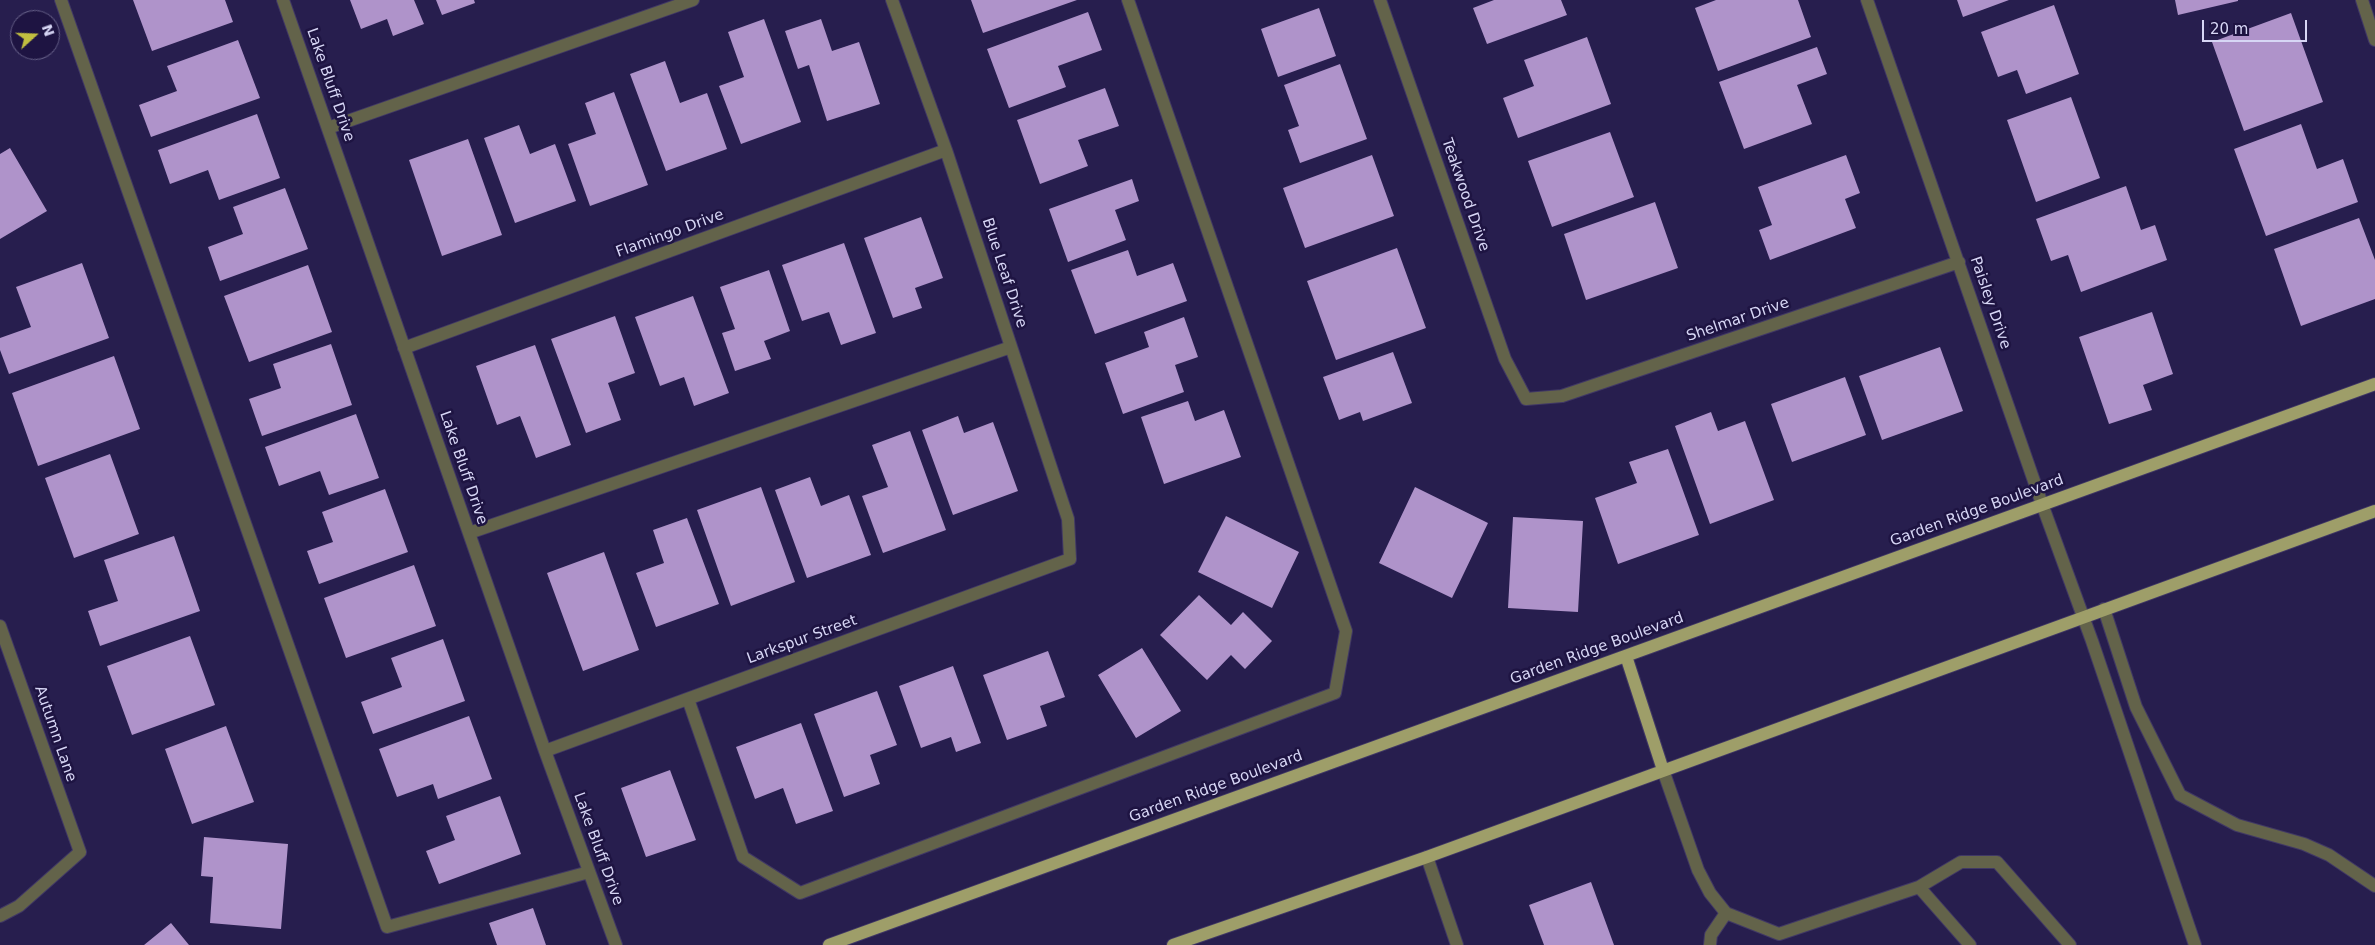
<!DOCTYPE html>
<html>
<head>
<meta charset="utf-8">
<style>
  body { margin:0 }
  #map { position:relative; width:2375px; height:945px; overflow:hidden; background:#271e4e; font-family:"DejaVu Sans",sans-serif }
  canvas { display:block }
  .north { position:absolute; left:10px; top:10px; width:50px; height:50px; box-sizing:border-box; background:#1e1442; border:1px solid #68628a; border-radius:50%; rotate:70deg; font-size:14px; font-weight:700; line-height:20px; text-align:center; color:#d7d6f5 }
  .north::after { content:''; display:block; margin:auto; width:18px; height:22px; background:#c1be40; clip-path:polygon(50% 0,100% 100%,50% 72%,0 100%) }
  .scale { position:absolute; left:2202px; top:20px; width:105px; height:22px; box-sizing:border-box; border:2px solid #d7d6f5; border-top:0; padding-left:6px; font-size:15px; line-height:18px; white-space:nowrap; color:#d7d6f5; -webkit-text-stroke:4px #1e1442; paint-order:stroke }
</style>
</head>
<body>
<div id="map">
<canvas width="2375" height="945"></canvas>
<div class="north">N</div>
<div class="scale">20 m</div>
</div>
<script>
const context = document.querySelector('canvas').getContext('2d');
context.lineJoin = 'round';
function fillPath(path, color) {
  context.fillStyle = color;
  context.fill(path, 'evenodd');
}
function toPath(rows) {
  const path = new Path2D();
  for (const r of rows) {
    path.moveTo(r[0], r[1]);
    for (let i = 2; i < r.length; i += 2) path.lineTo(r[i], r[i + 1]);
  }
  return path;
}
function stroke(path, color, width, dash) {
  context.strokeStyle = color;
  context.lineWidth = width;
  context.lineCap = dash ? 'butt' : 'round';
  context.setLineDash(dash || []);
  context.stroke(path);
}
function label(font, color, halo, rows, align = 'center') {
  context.font = font + ' "DejaVu Sans",sans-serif';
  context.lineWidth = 5;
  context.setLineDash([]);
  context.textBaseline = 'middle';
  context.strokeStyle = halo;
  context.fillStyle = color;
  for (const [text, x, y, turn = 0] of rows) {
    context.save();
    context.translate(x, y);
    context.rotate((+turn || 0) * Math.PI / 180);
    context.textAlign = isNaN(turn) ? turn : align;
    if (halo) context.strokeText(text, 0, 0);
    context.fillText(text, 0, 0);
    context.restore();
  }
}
fillPath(toPath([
  [133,0,225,0,233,22,152,51],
  [350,0,414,0,424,24,393,36,387,19,361,29],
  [436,0,474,0,475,3,442,15],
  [971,0,1077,0,983,33],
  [1494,0,1561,0,1567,15,1487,44,1473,8],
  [1716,0,1798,0,1811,37,1718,71,1695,8],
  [1957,0,2009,0,1963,17],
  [2175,0,2238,0,2238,1,2178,15],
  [2054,5,2079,74,2026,94,2017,70,1998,77,1981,32],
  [1319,8,1336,56,1278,77,1261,29],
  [1088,12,1102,50,1058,66,1066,87,1009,108,987,49],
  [2291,13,2323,102,2244,131,2212,42],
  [764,19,801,122,741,144,719,86,744,77,728,32],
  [821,19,832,51,859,42,880,104,827,121,809,65,798,69,785,31],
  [1587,37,1611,104,1518,138,1503,98,1534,86,1524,60],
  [238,40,260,98,151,137,139,105,177,91,167,66],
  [1817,47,1827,74,1797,85,1812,124,1744,149,1719,82],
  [665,61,680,103,707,93,727,149,666,171,630,74],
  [1340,64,1367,139,1300,163,1288,130,1299,126,1284,85],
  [1105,88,1119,126,1078,140,1088,166,1040,184,1017,120],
  [614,92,648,185,590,206,568,144,596,134,585,103],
  [2071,97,2100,178,2036,202,2007,120],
  [257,114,280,178,219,200,208,170,170,184,158,150],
  [2301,124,2317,169,2343,159,2358,202,2266,236,2234,149],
  [519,125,530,154,555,144,576,201,515,223,484,138],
  [1610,132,1634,197,1552,227,1528,161],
  [468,139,502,235,442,256,409,160],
  [10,148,47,211,0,239,0,154],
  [1372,155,1394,216,1305,248,1283,188],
  [1846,155,1860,193,1845,199,1856,228,1770,260,1759,230,1772,225,1758,187],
  [1132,179,1139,201,1115,210,1126,240,1068,262,1049,209],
  [2126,186,2141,230,2155,225,2167,260,2081,292,2068,255,2051,261,2036,219],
  [285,188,308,249,220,281,208,247,243,234,233,207],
  [1655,202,1678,268,1586,300,1564,234],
  [921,217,943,278,915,288,922,308,893,318,864,238],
  [2359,218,2375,260,2375,299,2301,326,2274,249],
  [844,243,876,333,841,345,829,312,802,321,782,265],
  [1397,248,1426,328,1336,360,1307,281],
  [1128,250,1137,276,1173,263,1187,301,1095,334,1071,270],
  [82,263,109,338,9,374,0,350,0,338,31,327,16,287],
  [308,265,332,332,249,362,224,296],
  [769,270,790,331,764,341,771,359,735,371,722,333,735,329,720,287],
  [693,296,729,393,694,406,684,377,660,386,635,317],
  [2152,312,2173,374,2143,385,2152,410,2109,424,2079,337],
  [615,316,635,373,608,383,621,420,586,433,551,339],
  [1184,317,1198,357,1175,365,1184,392,1123,414,1105,363,1149,347,1144,332],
  [331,344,352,405,262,436,249,399,281,388,273,364],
  [535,345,571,445,536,458,520,416,497,425,476,366],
  [1940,347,1963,411,1882,440,1859,376],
  [1393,352,1412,403,1363,421,1360,412,1339,420,1323,377],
  [114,356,140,429,38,466,12,393],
  [1845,377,1866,435,1792,462,1771,404],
  [1188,401,1195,421,1224,410,1241,457,1164,484,1141,417],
  [1711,412,1718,431,1745,421,1774,500,1710,524,1675,426],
  [356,414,379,478,329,495,320,471,279,486,265,447],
  [958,416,964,433,993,422,1018,491,953,515,922,430],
  [910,431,946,530,883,553,862,496,888,487,872,445],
  [1668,449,1699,535,1618,564,1595,498,1637,483,1629,462],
  [110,454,139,534,74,558,45,478],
  [810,477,821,506,849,495,871,555,807,578,775,490],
  [761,487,795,582,731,606,697,510],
  [1415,487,1488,523,1452,598,1379,563],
  [385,489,408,552,319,584,307,551,333,542,322,512],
  [1226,516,1299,552,1272,608,1198,572],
  [1513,517,1583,521,1578,612,1508,608],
  [687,518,719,604,656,627,636,573,664,563,653,530],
  [174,536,200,611,100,646,88,611,118,601,104,560],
  [604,552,639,650,583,671,547,573],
  [414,565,436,626,346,658,324,598],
  [1199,595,1231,625,1243,612,1272,641,1245,669,1231,655,1207,680,1160,635],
  [190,636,215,705,132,735,107,666],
  [443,639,465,701,373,734,361,702,402,687,391,658],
  [1142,648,1181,711,1136,738,1098,675],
  [1048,651,1065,697,1040,706,1047,726,1007,740,983,675],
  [953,666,981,743,956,752,951,737,921,748,899,686],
  [877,691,897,745,870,755,880,784,844,797,814,714],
  [469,716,492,779,438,799,433,784,397,797,379,749],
  [801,723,833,811,796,824,783,788,755,799,736,747],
  [226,726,254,802,192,824,165,749],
  [670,770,696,840,646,857,621,788],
  [500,796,521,854,439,884,426,851,455,840,446,816],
  [204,837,288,844,281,929,210,923,213,877,201,876],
  [1591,882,1614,945,1544,945,1529,905],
  [533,908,546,945,497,945,489,923],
  [171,923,189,945,144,945]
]), '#af93ca');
const minor = toPath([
  [61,0,387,927,589,872],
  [283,0,545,751,616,945],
  [1380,0,1505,359,1526,399,1562,396,1959,262],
  [1867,0,2042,504,2092,641,2195,945],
  [2362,0,2375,40],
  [328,128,693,0],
  [404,348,946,150],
  [469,533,1011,347],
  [2104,609,2136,707,2180,795,2237,825,2304,844,2329,855,2375,886],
  [0,626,80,852,19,906,0,916],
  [688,699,743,857,800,893,1335,693,1346,631,1128,0],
  [545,751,1070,559,1068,519,946,150,892,0],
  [1663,770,1698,870,1710,893,1726,913,1779,934,1919,887,1970,945],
  [1427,857,1457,945],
  [1919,887,1961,862,1997,862,2070,945],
  [1710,945,1711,935,1726,913]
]);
const major = toPath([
  [1626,656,1663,770],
  [829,945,2375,384],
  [1173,945,1427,857,2375,511]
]);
stroke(minor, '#403865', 14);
stroke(major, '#403865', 14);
stroke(minor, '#63634a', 12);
stroke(major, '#9e9e69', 12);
label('15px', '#d7d6f5', '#1e1442', [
  ["Lake Bluff Drive",330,85,71],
  ["Teakwood Drive",1465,195,71],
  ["Flamingo Drive",670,234,-20],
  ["Blue Leaf Drive",1004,273,72],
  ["Paisley Drive",1990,303,71],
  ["Shelmar Drive",1738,320,-19],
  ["Lake Bluff Drive",463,468,71],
  ["Garden Ridge Boulevard",1977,511,-20],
  ["Larkspur Street",802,640,-20],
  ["Garden Ridge Boulevard",1597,649,-20],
  ["Autumn Lane",55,734,71],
  ["Garden Ridge Boulevard",1216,787,-20],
  ["Lake Bluff Drive",598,849,70]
]);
</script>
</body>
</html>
